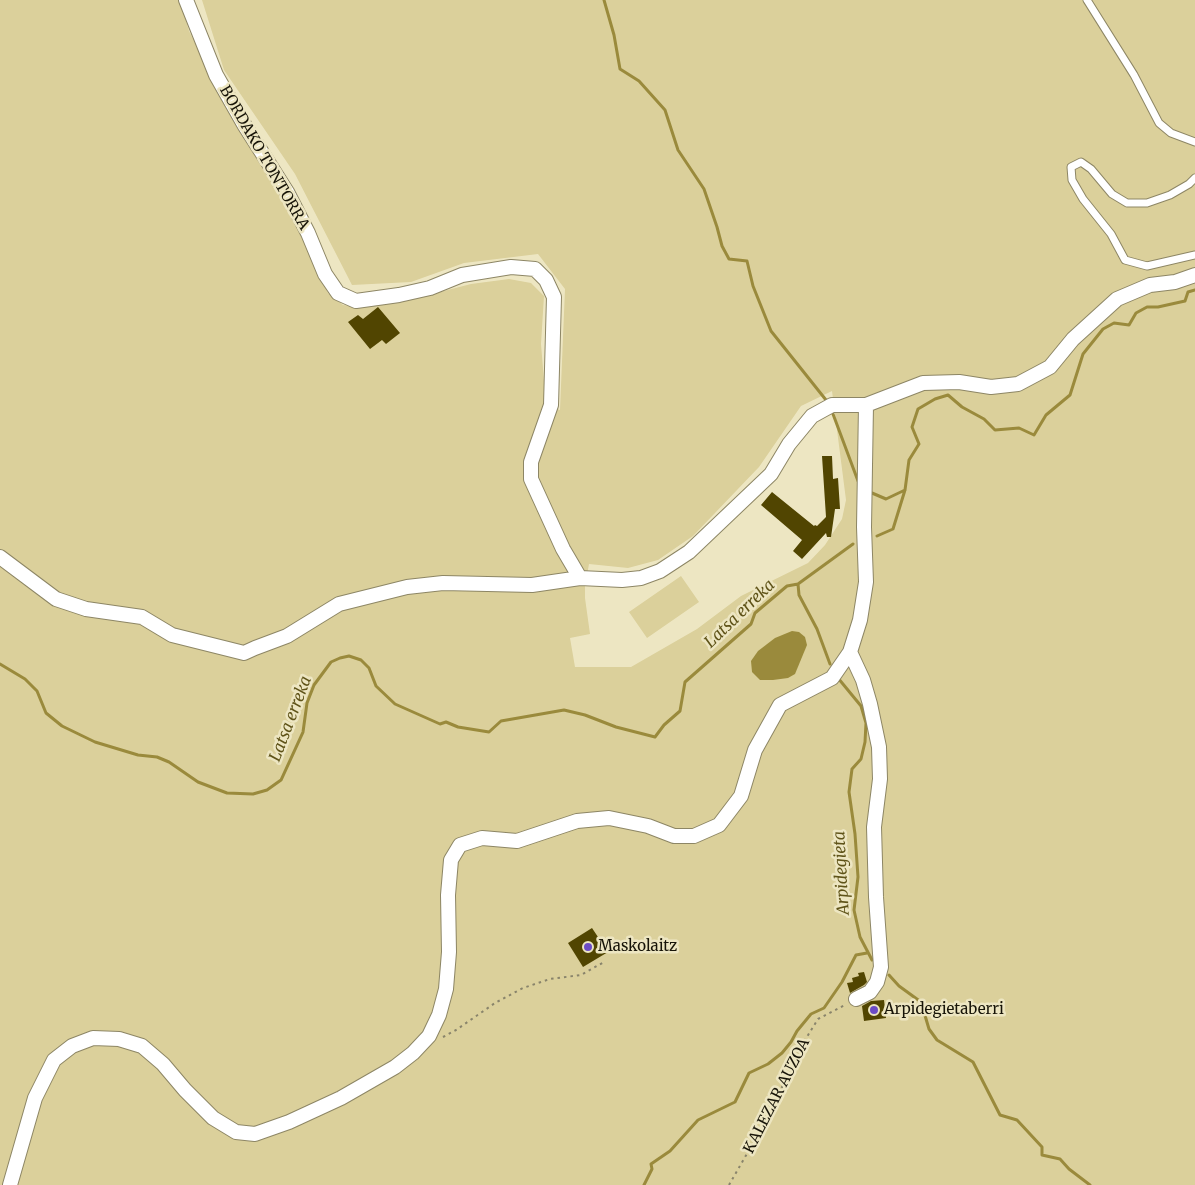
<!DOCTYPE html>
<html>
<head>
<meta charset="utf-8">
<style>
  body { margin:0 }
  canvas { display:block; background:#ede6c2 }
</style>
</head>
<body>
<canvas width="1195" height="1185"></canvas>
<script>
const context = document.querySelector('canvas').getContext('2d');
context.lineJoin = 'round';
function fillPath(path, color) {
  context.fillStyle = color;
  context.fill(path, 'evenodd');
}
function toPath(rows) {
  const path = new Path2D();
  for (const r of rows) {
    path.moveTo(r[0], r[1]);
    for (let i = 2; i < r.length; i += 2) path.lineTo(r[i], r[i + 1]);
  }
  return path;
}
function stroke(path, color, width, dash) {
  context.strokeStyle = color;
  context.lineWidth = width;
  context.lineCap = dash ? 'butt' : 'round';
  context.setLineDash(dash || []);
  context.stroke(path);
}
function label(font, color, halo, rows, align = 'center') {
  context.font = font + ' Merriweather,serif';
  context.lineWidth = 5;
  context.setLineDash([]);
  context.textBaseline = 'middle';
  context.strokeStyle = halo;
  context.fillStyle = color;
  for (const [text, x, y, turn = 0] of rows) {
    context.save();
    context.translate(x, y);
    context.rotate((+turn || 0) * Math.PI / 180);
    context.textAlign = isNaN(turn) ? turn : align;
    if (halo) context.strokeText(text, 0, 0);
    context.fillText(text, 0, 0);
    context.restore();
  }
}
fillPath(toPath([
  [0,0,180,0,189,31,239,130,283,197,328,293,343,305,359,307,397,303,471,284,509,279,531,283,544,296,541,344,546,405,560,410,565,289,538,254,464,263,411,282,352,285,295,174,224,70,202,0,1195,0,1195,1185,0,1185],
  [832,391,846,500,842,519,825,545,808,563,741,596,697,629,631,667,575,667,570,638,590,634,585,598,585,586,589,564,628,568,658,560,693,536,759,467,801,406],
  [681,576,699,602,647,638,629,612]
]), '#dbd09b');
fillPath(toPath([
  [792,631,799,632,805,637,807,645,795,674,788,678,773,680,760,680,752,672,751,661,758,651,775,638]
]), '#9a8a3c');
stroke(toPath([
  [604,0,614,35,620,69,639,81,665,110,678,150,704,189,717,227,722,246,729,259,747,261,753,286,771,331,826,400],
  [833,414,858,481],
  [872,493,886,499,905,490],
  [877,536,893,529,905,490,909,460,919,444,912,427,918,409,935,399,948,395,962,407,984,419,995,430,1019,428,1034,435,1046,415,1070,395,1083,354,1103,329,1114,323,1129,325,1136,313,1147,307,1158,307,1185,301,1188,292,1195,290],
  [798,584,799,595,817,629,830,664],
  [0,664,25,679,37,691,46,713,62,726,95,742,138,755,157,757,169,762,198,782,227,793,253,794,267,790,281,780,303,732,307,703,314,685,331,662,340,658,349,656,361,660,369,668,376,686,395,704,440,724,446,722,458,727,489,732,501,721,564,710,585,715,616,727,655,737,664,725,680,711,685,682,751,624,755,613,787,586,798,584,853,544],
  [838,678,861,706,866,723,865,742,861,759,852,769,849,792,855,834,858,877,854,910,860,937,872,960],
  [889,975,899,986,921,1002,929,1029,937,1040,973,1062,1000,1115,1017,1120,1042,1147,1042,1155,1060,1159,1069,1169,1090,1185],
  [644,1185,652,1169,651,1164,670,1151,698,1120,735,1102,749,1073,768,1064,782,1053,791,1042,797,1031,811,1014,824,1008,842,982,856,955,867,953]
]), '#9a8a3c', 3);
fillPath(toPath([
  [378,307,400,333,386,344,382,340,370,349,348,322,358,315,363,319],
  [822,456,832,456,833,479,838,478,840,509,835,509,831,537,827,537,826,533,802,559,793,551,802,540,761,505,772,492,814,526,815,525,817,526,826,517],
  [592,928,608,952,583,967,568,943],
  [864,972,867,982,864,985,850,993,847,983,853,982,852,978,859,976,858,973],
  [884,1000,886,1018,864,1021,862,1006,871,1001]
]), '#514501');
const service = toPath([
  [1087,0,1134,75,1159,123,1171,133,1195,142],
  [1195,178,1189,184,1170,195,1147,203,1127,203,1112,194,1091,169,1081,162,1071,167,1072,180,1083,199,1111,234,1125,260,1147,266,1195,255]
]);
const minor = toPath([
  [186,0,216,75,245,126,287,192,308,233,325,274,338,293,356,301,399,295,430,288,462,275,511,267,535,269,546,280,554,297,551,405,531,462,531,479,563,549,580,578],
  [0,557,56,599,86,609,142,617,172,635,244,653,255,648,287,636,339,604,407,587,443,583,532,585,580,578,622,580,641,578,660,571,689,552,771,474,789,444,812,416,832,405,866,405,923,383,959,382,991,387,1018,384,1050,367,1073,339,1117,299,1150,285,1175,282,1195,275],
  [850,652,863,680,870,704,879,747,880,779,874,827,876,897,881,967,877,982,870,992,856,999],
  [10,1185,35,1098,54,1060,72,1046,93,1038,119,1039,142,1046,163,1064,185,1090,213,1118,236,1132,255,1134,289,1122,341,1098,395,1067,413,1053,429,1036,439,1015,446,989,449,952,448,895,451,860,460,845,482,838,517,841,577,821,609,818,648,826,674,836,694,836,719,825,741,796,755,750,780,705,832,678,850,652,860,620,866,582,864,527,866,405]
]);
stroke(service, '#8d8665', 9);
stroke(minor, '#8d8665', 16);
stroke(toPath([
  [443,1037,456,1030,495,1003,523,988,550,979,581,975,604,962],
  [729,1185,772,1110,797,1053,818,1019,845,1005]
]), '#89846b', 2, [2.5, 4]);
stroke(service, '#fff', 7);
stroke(minor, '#fff', 14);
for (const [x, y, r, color] of [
  [588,947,5,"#6c4cc5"],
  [874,1010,5,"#6c4cc5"]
]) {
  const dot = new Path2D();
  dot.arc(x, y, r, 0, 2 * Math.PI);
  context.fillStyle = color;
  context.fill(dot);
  stroke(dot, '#ede6c2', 2);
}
label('15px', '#171408', '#ede6c2', [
  ["BORDAKO TONTORRA",264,158,60],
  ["KALEZAR AUZOA",777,1096,-63]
]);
label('15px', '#171408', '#ede6c2', [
  ["Maskolaitz",598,947],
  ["Arpidegietaberri",884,1010]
], 'left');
label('italic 16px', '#5f5318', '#ede6c2', [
  ["Latsa erreka",740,614,-44],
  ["Latsa erreka",291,719,-69],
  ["Arpidegieta",842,873,-93]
]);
</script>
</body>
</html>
